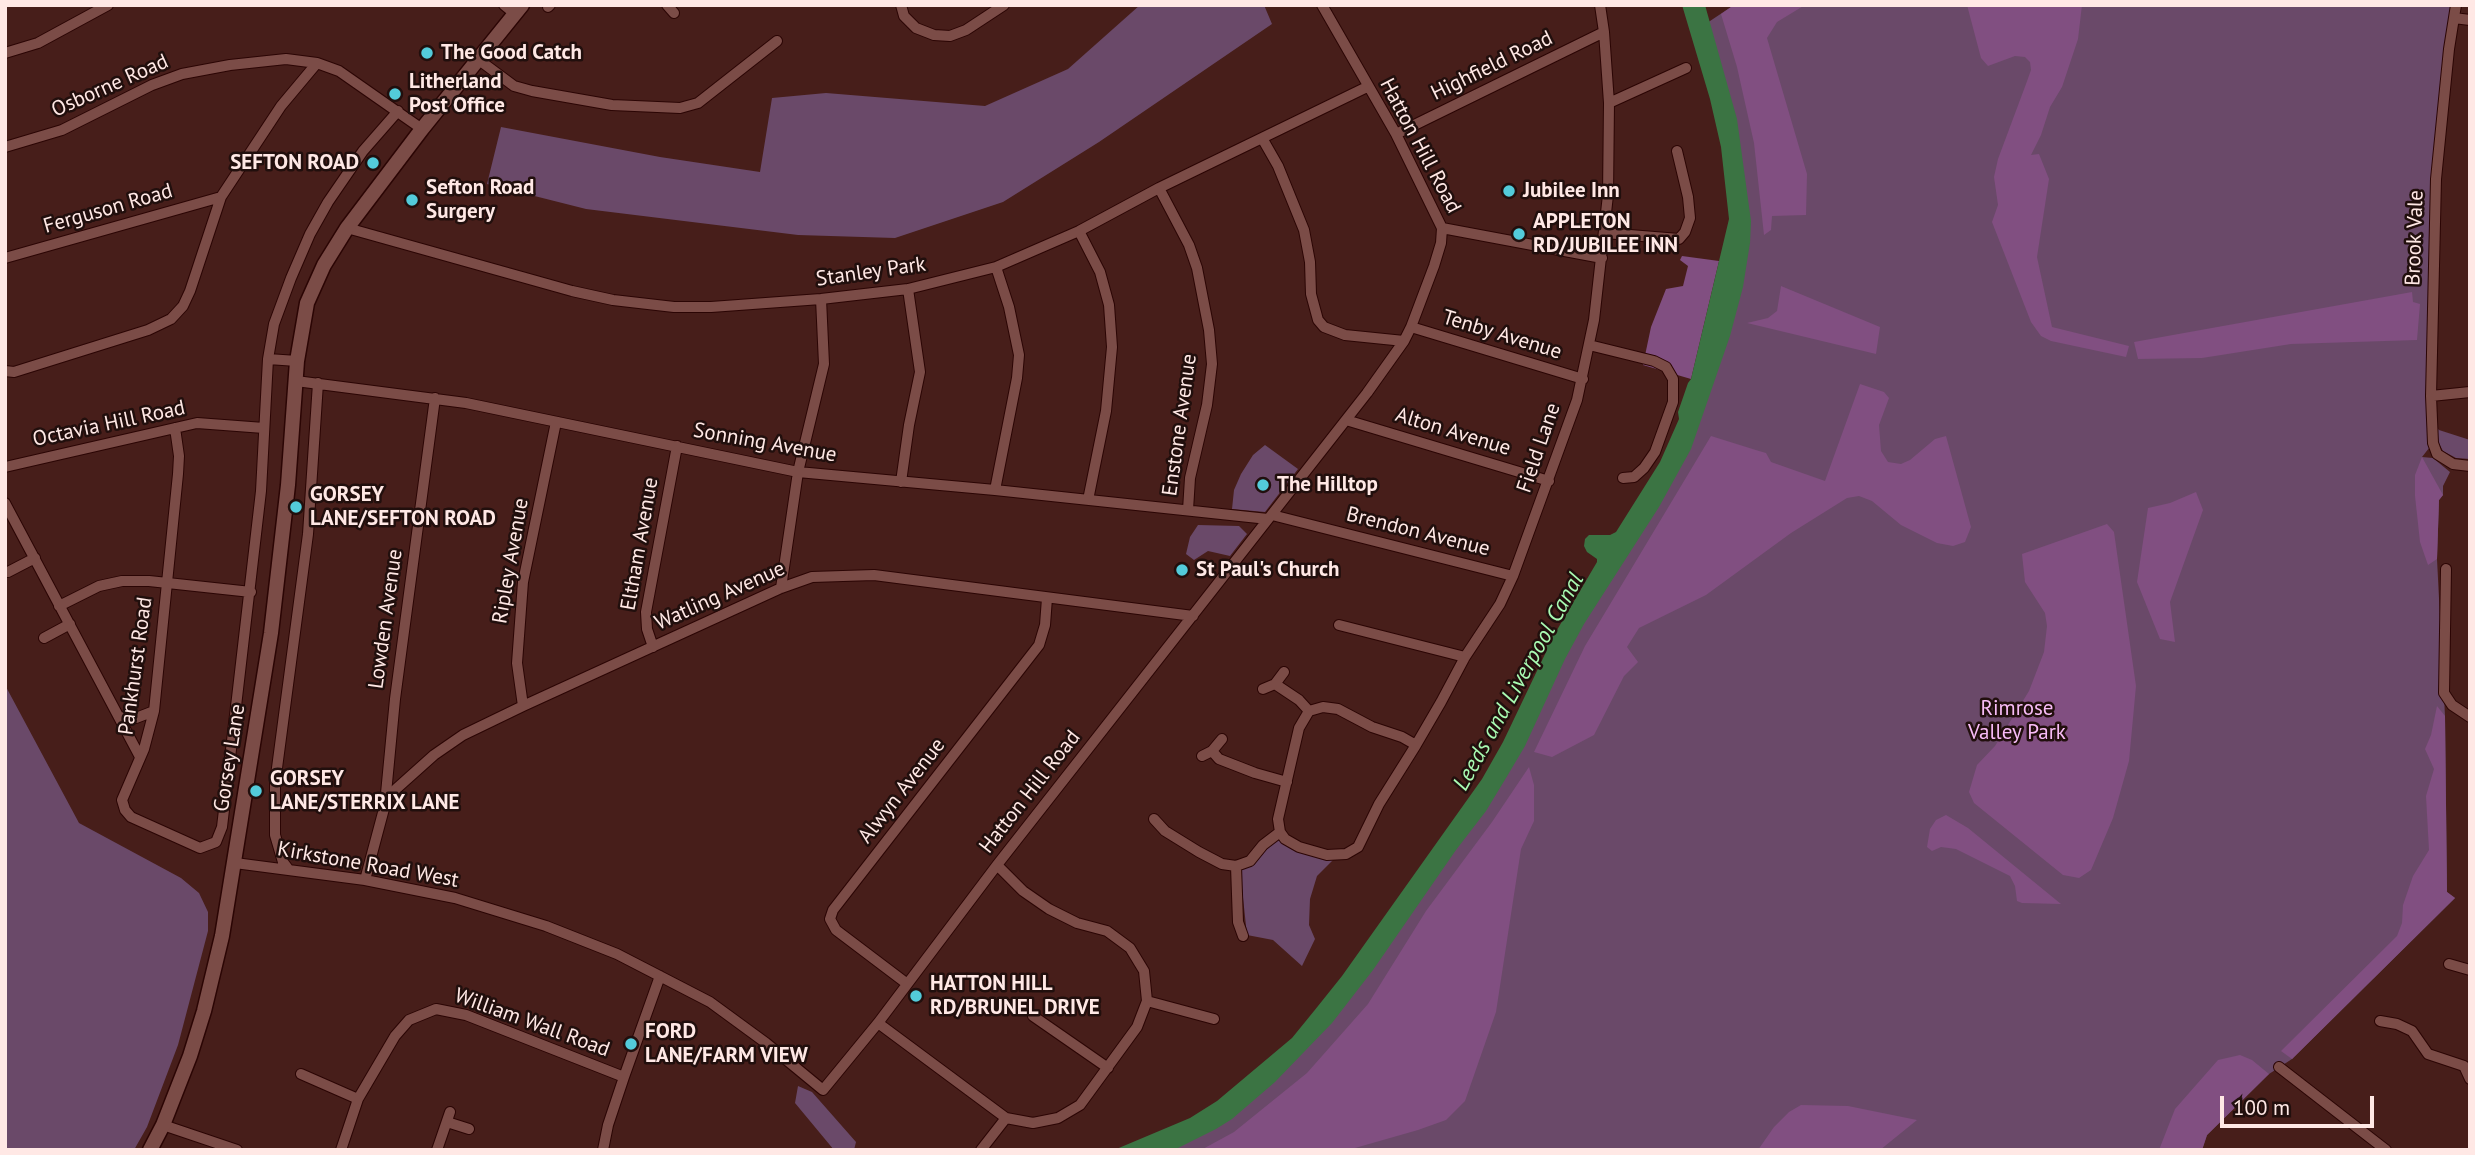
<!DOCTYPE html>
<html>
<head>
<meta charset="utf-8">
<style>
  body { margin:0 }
  #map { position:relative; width:2475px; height:1155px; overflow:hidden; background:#471e1a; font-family:"PT Sans",sans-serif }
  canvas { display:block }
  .frame { position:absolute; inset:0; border:7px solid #ffe8e5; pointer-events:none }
  .scale { position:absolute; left:2220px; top:1096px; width:154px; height:32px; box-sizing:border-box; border:4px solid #ffe8e5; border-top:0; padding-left:9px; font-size:21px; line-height:24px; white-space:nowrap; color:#ffe8e5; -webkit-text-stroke:5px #210f0d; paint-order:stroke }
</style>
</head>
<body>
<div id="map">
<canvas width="2475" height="1155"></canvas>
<div class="frame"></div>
<div class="scale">100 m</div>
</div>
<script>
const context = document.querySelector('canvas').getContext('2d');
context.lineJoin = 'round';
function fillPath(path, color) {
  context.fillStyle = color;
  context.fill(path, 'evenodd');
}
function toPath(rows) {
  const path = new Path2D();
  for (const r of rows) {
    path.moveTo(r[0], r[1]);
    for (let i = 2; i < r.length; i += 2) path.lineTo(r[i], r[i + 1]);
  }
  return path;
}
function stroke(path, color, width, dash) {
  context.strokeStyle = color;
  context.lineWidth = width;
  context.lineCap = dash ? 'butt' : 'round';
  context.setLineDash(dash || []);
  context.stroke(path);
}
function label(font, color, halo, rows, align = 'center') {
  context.font = font + ' "PT Sans",sans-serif';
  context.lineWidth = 5;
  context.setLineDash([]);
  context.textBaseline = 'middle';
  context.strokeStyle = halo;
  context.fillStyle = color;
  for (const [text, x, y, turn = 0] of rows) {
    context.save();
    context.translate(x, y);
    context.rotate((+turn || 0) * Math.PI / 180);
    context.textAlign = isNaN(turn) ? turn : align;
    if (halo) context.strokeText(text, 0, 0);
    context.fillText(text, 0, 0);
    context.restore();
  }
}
fillPath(toPath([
  [1140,5,1264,5,1272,24,1099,142,1003,202,895,238,798,235,586,209,487,184,501,127,660,157,760,172,772,98,826,93,985,106,1068,69],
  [1734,5,2456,5,2437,155,2433,443,2422,457,2433,458,2450,472,2443,486,2443,495,2439,500,2437,559,2445,716,2447,892,2455,898,2292,1059,2269,1074,2207,1135,2202,1150,1144,1150,1278,1065,1434,864,1675,460,1740,235,1701,27],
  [2435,425,2439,430,2470,440,2470,459,2456,458,2443,451,2435,436],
  [1265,445,1298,469,1265,512,1232,509,1234,490,1241,474,1253,455],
  [1198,525,1239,526,1247,534,1230,556,1208,551,1194,560,1186,554,1190,537],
  [5,685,79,823,181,878,199,893,208,912,208,931,178,1045,147,1127,134,1150,5,1150],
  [1279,840,1291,849,1333,860,1317,876,1310,899,1309,925,1315,939,1302,966,1273,940,1247,935,1240,870,1254,865,1270,845],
  [798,1086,812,1092,856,1142,854,1150,834,1150,795,1103]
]), '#6a4969');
fillPath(toPath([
  [1734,5,1805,5,1777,22,1767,38,1807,174,1806,215,1772,216,1771,230,1764,235,1754,143,1737,67,1721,14],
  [1967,5,2082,5,2078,39,2062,87,2050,107,2041,135,2031,155,2039,154,2049,179,2037,257,2052,327,2129,346,2126,357,2051,341,2041,336,2031,322,1992,222,1998,205,1994,177,1998,159,2026,84,2031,70,2030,62,2025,57,2015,56,1988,66,1981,58],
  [1682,256,1719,261,1691,379,1643,365,1651,327,1666,289,1683,286,1688,266,1680,260],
  [1781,286,1880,327,1876,354,1747,323,1768,318,1777,311],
  [2412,292,2413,302,2420,304,2417,340,2291,344,2202,358,2138,359,2134,342],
  [1860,384,1884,392,1889,398,1879,425,1881,451,1888,462,1901,464,1910,460,1935,439,1946,436,1971,527,1965,542,1953,546,1937,543,1901,525,1872,501,1859,496,1847,498,1791,533,1706,595,1639,628,1627,647,1638,662,1624,676,1594,735,1552,757,1534,752,1585,646,1711,436,1759,451,1766,453,1771,462,1825,481],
  [2422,457,2443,495,2439,500,2437,559,2428,565,2420,542,2415,496,2415,475],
  [2196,492,2203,510,2170,602,2175,642,2160,639,2137,582,2148,508,2170,503],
  [2107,524,2114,532,2136,686,2129,761,2113,818,2091,870,2079,878,2063,875,1974,803,1969,792,1977,765,1995,746,2029,691,2044,652,2047,626,2045,613,2025,582,2022,554],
  [2437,706,2445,716,2447,892,2455,898,2292,1059,2281,1051,2397,936,2402,923,2403,905,2413,876,2429,850,2426,796,2434,769,2425,749,2431,735],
  [1529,767,1534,785,1534,821,1521,849,1496,1012,1465,1101,1446,1120,1418,1130,1348,1150,1201,1150,1234,1132,1307,1073,1368,1004,1426,911,1492,822],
  [1946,815,1968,828,2061,904,2022,903,2017,901,2015,886,2010,876,1956,849,1941,847,1932,851,1927,847,1930,829,1936,820],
  [2240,1055,2252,1060,2269,1074,2207,1135,2202,1150,2159,1150,2175,1109,2218,1060],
  [1801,1105,1848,1106,1917,1120,1880,1150,1758,1150,1774,1127,1789,1112]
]), '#814f81');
fillPath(toPath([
  [1682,5,1705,5,1737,119,1751,221,1750,243,1743,287,1730,336,1691,449,1659,507,1584,624,1565,659,1525,746,1506,778,1486,811,1456,850,1373,970,1332,1023,1275,1082,1232,1119,1216,1129,1174,1150,1114,1150,1190,1118,1217,1101,1292,1038,1314,1011,1342,976,1482,779,1503,742,1546,652,1541,646,1549,635,1554,635,1597,562,1597,559,1587,552,1584,546,1585,539,1589,535,1610,535,1616,532,1660,462,1679,419,1678,412,1688,383,1691,379,1729,219,1721,147,1710,99]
]), '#3b7443');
const minor = toPath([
  [504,5,515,14],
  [667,5,674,13],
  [901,5,904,16,916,28,934,35,950,36,966,30,1004,5],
  [2456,5,2449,49,2436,179,2431,396,2433,443,2437,454,2453,464,2470,466],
  [548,7,550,5],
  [2454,18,2470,20],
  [5,53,38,43,108,5],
  [479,60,514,86,532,91,612,105,680,108,698,103,777,41],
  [1609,103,1686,68],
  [1396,134,1604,32],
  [1262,138,1278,166,1304,230,1310,262,1311,294,1318,320,1324,327,1345,335,1404,341],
  [5,147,62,130,152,85,182,74,230,65,286,59,317,63,339,71,422,129],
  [1159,188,1189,245,1197,268,1209,330,1212,364,1207,405,1190,478,1188,510],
  [347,228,572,291,613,300,674,307,711,307,821,299,908,289,996,267,1079,231,1159,188,1367,87],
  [1442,228,1602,258],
  [1079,231,1100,272,1109,305,1112,347,1106,411,1088,500],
  [1605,233,1679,239,1685,232,1690,218,1688,197,1677,151],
  [5,258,221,197],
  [1411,327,1583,379],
  [1589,345,1654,361,1666,367,1673,379,1673,402,1655,452,1644,468,1634,477,1623,478],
  [268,359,297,361],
  [5,371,14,372,148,330,171,319,183,306,190,291,221,197,281,106,317,63],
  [296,381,466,403,798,472,995,490,1268,519],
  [2431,396,2470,392],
  [1346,420,1549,481],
  [175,428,179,456,178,474,154,711,144,749,122,800,125,810,131,817,200,848,216,842,222,827,261,491,268,359,274,324,291,278,310,234,328,202,363,151,398,111],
  [5,467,197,423,264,428],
  [901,482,909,425,920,372,908,289],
  [995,490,1017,378,1019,355,1009,307,996,267],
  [5,503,140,757],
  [1272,515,1513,576],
  [2446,569,2444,693,2452,705,2470,717],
  [8,572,35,558],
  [781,588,798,472,824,364,821,299],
  [59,606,99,586,122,581,149,581,251,592],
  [1339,625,1465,657],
  [44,638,70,624],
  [653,647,647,629,646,612,677,446],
  [1275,684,1299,700,1309,711],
  [1263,689,1275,684,1284,672],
  [523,706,517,663,523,582,556,422],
  [119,717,136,718,154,711],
  [1416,745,1402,737,1372,727,1338,709,1323,707,1309,711,1299,728,1278,819,1280,832,1285,839,1299,847,1327,855,1346,854,1358,847,1379,804,1416,745,1441,702,1465,657,1500,604,1513,576,1577,400,1594,320,1608,195,1609,103,1604,32,1600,5],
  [1212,751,1219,759,1255,773,1287,782],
  [1202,756,1212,751,1222,739],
  [385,804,395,699,435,398],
  [1154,819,1165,831,1199,852,1222,864,1236,866,1250,861,1263,845,1280,832],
  [235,863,365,880,455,898,546,926,617,954,710,1002,766,1043,823,1090,878,1023,997,865,1367,393,1404,341,1411,327,1434,266,1441,243,1442,228,1396,134,1322,5],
  [1236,866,1238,922,1243,936],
  [289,870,283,862,275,835,275,783,308,534,318,383],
  [365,880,385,805,396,789,434,755,463,735,523,706,781,588,812,577,874,575,1193,616],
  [2449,964,2470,970],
  [906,983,836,930,830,919,833,910,1039,645,1045,625,1047,598],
  [1147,1001,1214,1019],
  [1033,1016,1108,1068],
  [2380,1021,2397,1024,2412,1031,2428,1054,2464,1066,2470,1079],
  [878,1023,1006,1118,1033,1123,1058,1118,1080,1105,1137,1027,1147,1001,1144,971,1130,948,1107,931,1077,923,1049,909,1023,891,997,865],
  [2279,1067,2386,1150],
  [301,1074,358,1099],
  [447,1122,469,1129],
  [163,1125,237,1150],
  [341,1150,358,1099,395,1036,409,1020,436,1009,466,1015,624,1077],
  [437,1150,450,1112],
  [603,1150,608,1125,624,1077,660,976],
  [981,1150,1006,1118]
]);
const secondary = toPath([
  [150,1150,163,1125,190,1056,204,1011,222,936,271,633,288,485,297,361,307,303,324,265,347,228,422,129,522,5]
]);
stroke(minor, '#2b0504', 12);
stroke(secondary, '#2b0504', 17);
stroke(minor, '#7b4c47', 10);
stroke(secondary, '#7b4c47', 14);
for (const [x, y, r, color] of [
  [427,53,7,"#53cbda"],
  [395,94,7,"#53cbda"],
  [373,163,7,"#53cbda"],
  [1509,191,7,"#53cbda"],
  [412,200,7,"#53cbda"],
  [1519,234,7,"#53cbda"],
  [1263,485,7,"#53cbda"],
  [296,507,7,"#53cbda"],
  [1182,570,7,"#53cbda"],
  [256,791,7,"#53cbda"],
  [916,996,7,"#53cbda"],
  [631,1044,7,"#53cbda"]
]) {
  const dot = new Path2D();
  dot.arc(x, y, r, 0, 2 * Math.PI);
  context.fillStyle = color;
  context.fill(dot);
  stroke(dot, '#210f0d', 2.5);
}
label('bold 21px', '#ffe8e5', '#210f0d', [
  ["The Good Catch",441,53],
  ["Litherland",409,82],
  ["Post Office",409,106],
  ["SEFTON ROAD",359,163,"right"],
  ["Sefton Road",426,188],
  ["Surgery",426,212],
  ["Jubilee Inn",1523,191],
  ["APPLETON",1533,222],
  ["RD/JUBILEE INN",1533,246],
  ["The Hilltop",1277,485],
  ["GORSEY",310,495],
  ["LANE/SEFTON ROAD",310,519],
  ["St Paul's Church",1196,570],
  ["GORSEY",270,779],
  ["LANE/STERRIX LANE",270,803],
  ["HATTON HILL",930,984],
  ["RD/BRUNEL DRIVE",930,1008],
  ["FORD",645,1032],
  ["LANE/FARM VIEW",645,1056]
], 'left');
label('21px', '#ffe8e5', '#210f0d', [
  ["Highfield Road",1492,66,-26],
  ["Osborne Road",110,86,-24],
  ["Hatton Hill Road",1420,146,62],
  ["Ferguson Road",108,209,-16],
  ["Brook Vale",2415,238,-88],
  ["Stanley Park",871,272,-8],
  ["Tenby Avenue",1502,335,17],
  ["Octavia Hill Road",109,424,-12],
  ["Enstone Avenue",1180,425,-82],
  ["Alton Avenue",1453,432,17],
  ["Sonning Avenue",765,443,10],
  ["Field Lane",1539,448,-71],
  ["Brendon Avenue",1418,532,14],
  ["Eltham Avenue",640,544,-80],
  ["Ripley Avenue",511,561,-80],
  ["Watling Avenue",720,596,-24],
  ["Lowden Avenue",386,619,-82],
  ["Pankhurst Road",136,666,-82],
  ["Gorsey Lane",230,758,-81],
  ["Alwyn Avenue",902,791,-52],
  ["Hatton Hill Road",1030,792,-52],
  ["Kirkstone Road West",368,865,10],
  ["William Wall Road",532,1023,20]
]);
label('21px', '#f8bcf7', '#210f0d', [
  ["Rimrose",2017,709],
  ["Valley Park",2017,733]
]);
label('italic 23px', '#a9fbb2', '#210f0d', [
  ["Leeds and Liverpool Canal",1519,682,-61]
]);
</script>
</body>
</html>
